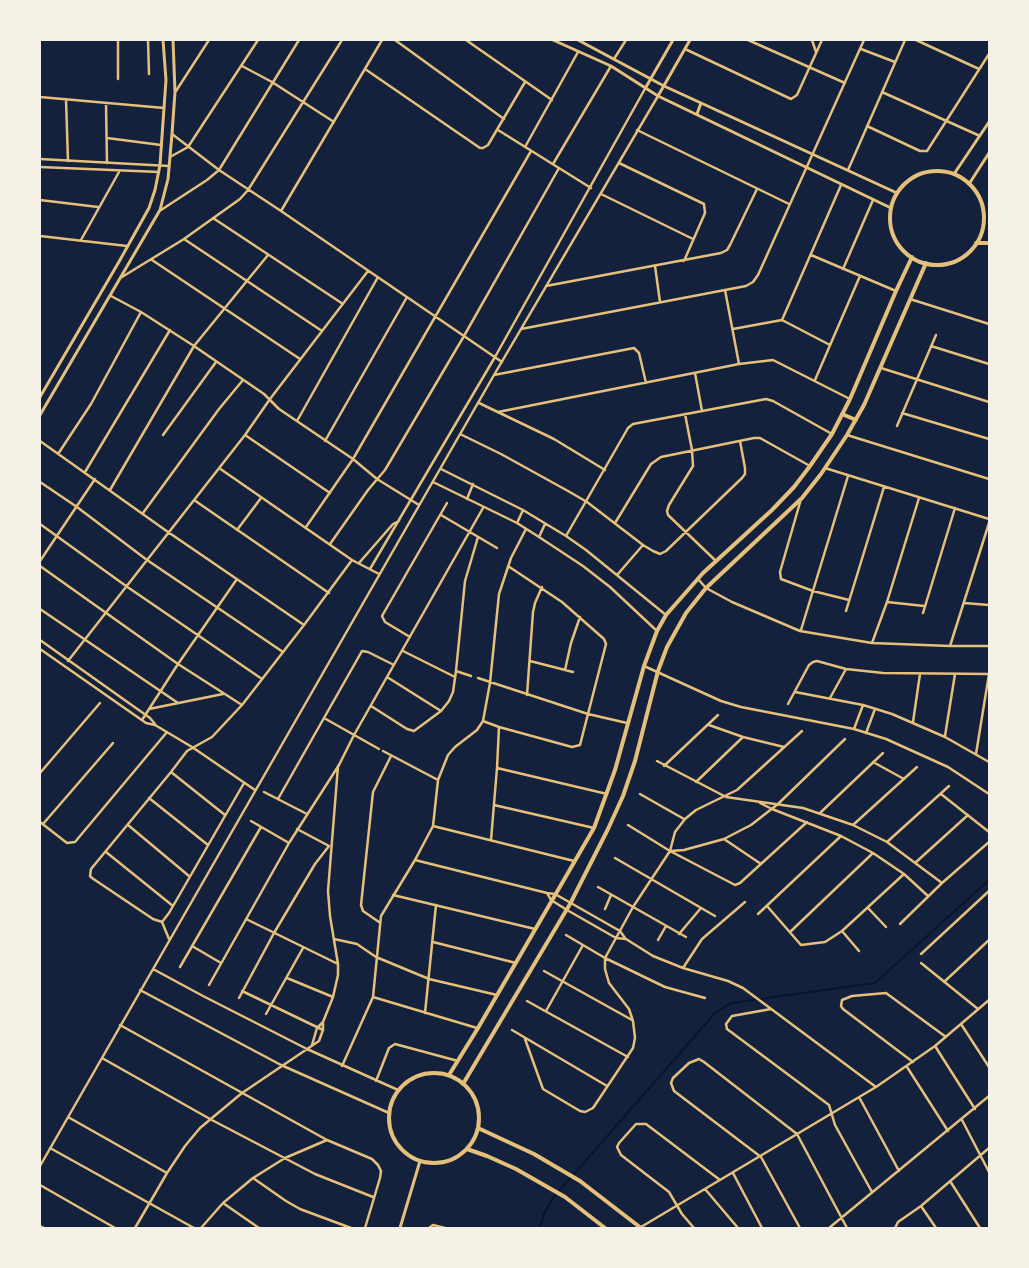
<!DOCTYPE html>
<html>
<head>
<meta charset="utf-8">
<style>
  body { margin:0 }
  #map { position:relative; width:1029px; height:1268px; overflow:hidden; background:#14213d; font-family:Commissioner,sans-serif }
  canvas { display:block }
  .frame { position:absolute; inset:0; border:41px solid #f6f1e7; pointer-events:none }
</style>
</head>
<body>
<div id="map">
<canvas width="1029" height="1268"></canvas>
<div class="frame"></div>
</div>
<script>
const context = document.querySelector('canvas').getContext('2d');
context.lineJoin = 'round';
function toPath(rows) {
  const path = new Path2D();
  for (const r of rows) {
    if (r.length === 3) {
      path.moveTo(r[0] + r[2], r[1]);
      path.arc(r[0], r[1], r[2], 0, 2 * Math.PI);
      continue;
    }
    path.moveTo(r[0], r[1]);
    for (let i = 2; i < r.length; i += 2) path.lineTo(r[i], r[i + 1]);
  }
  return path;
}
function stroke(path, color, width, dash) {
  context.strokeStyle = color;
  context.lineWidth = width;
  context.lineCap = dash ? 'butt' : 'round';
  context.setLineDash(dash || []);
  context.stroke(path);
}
stroke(toPath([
  [540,1228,544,1214,552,1199,715,1013,731,1003,875,983,989,880]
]), '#0b132b', 2);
stroke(toPath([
  [148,40,149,74],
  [395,40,504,119],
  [466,40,552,100],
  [748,40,845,83],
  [812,40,816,52],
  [916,40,979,69],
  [685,49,791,99,797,95,822,40],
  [861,49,895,62],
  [614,59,626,40],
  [242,66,272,82,334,122],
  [365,69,480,148,483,148,488,145,525,82],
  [118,79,118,40],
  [176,91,209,40],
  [882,92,980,136],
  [40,97,164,108],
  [66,99,68,161],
  [106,103,107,163],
  [867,126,920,151,927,151,989,54],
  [498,130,591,188],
  [637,130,789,204],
  [172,134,219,170,281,211,502,362],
  [107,138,161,145],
  [525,147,578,52],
  [170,157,188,147,258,40],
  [40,159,169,166],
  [619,163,704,204,705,213,684,261],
  [553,164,611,66],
  [40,167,159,172],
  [848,170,905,40],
  [601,194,693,239],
  [40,200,98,207],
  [161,210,207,180,219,170,299,40],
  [281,211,382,40],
  [213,218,343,304],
  [40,236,127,246],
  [184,239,322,331],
  [81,240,119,172],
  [811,255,896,291],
  [152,260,300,359],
  [655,266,660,302],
  [843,269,873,200],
  [122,277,184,239,240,199,248,190,342,40],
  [546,286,721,253,727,250,730,245,757,189],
  [725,290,739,364],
  [111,296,141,312,194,346,264,394,279,409,353,459,377,479,419,505],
  [910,299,989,324],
  [782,320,830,345],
  [521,329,725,290,746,286,753,282,758,275,864,40],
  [733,329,782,320,841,185],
  [931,346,989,364],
  [881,368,989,402],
  [695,373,702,411],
  [494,375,634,348,639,353,646,383],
  [815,380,860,276],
  [479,403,554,439,605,470],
  [498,412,739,364,773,360,850,399],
  [902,413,989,439],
  [685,414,692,450,693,466,669,505,667,511,668,515,716,561],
  [297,421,378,277],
  [897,426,936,335],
  [460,434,501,454,568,491,587,502,643,545,653,551,660,554,666,551,742,478,745,474,745,468,740,441],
  [163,435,216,362],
  [245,435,330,493],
  [847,435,989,479],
  [40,441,168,532,304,625],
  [325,441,407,297],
  [58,454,91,404,141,312],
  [219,468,352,560,379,574],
  [825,468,989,519],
  [441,469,523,510,566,536,586,550,666,615],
  [85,472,170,330],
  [40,482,77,507,147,560,283,652],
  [433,482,517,523,539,537,583,566,610,587,657,631],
  [110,490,194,346,268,255],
  [467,499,473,484],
  [801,499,780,572,781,579,813,591,849,600],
  [194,500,329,593],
  [143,513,219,409,243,380],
  [441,515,497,548],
  [517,523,523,510],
  [615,523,651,464,661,457,754,438,760,438,810,466],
  [40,524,126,586,262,679],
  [306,527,353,459,531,151],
  [237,530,261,498],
  [566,536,628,428,633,424,766,399,773,401,832,434],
  [539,537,545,524],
  [330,544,368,490,385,470,464,336,559,168],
  [40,561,95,479],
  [359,563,393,524,399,521],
  [40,566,178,664,242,705],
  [370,569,495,357,646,87],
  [617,575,643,545],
  [698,579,706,588,732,602,800,631,872,643,950,646,989,646],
  [887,602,924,606],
  [964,603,989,605],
  [40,609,178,703],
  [846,611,884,487],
  [923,613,955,508],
  [801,630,848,476],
  [410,637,385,622,382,616,447,503],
  [40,640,150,718,155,724],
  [872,643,887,602,919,498],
  [950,646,989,523],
  [40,649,146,723,155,725,192,747,255,790],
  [403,651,455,677],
  [68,661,245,435,270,399,368,271],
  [530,661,573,672],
  [644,666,721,701,741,707,854,729,886,739,948,767,989,794],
  [565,670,571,643,580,617],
  [456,671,471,676],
  [387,677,441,711],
  [478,678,588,714,627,723],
  [795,692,863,705,892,714,945,737,989,762],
  [527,695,533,612,535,603,542,587],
  [830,698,846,669],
  [788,704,809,665,813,662,817,661,846,669,883,673,989,674],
  [371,706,407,729,414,731,441,711,449,701,453,692,456,671,465,581,478,537],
  [149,709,223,694],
  [324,718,379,749],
  [142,720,178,664,237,579],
  [483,721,499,727,572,747,580,745,606,644,604,639,562,602,508,566],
  [913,722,920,674],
  [709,725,743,737,784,747],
  [854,729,863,705],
  [866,733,875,709],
  [945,736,955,674],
  [383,751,438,780],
  [976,754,989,674],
  [657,761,726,797,803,808,853,825,887,842,942,883],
  [873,762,904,779],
  [664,766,718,715],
  [497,768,607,794],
  [171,772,225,815],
  [40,773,100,703],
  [696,782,743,737],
  [264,792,307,814],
  [640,794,684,819],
  [941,794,989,832],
  [149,798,208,845],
  [278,799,362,651,368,652,394,665],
  [760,803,772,809,841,836,873,853,904,874,928,896],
  [494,805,594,828],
  [820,813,883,753],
  [251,821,289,843],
  [40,822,67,843,75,842,167,732],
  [43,824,113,743],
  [128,825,189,876],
  [628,825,670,851,735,885,740,883,807,822],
  [853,825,917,767],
  [433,826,574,861],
  [297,829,329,846],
  [724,839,761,864],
  [491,840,497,768,499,727],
  [887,842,949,786],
  [671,851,684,850,724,839,751,825,778,804,845,739],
  [106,852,173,906],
  [615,858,715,916],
  [415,860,547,893,555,894,620,931,625,938],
  [915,863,968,815],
  [598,887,686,937],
  [547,893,551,900,567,910,616,938,626,939,653,956,683,968,728,981,743,988,876,1087],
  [393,895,535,929],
  [767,906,801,945,825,942,842,931,904,874],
  [868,908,886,927],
  [605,909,611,895],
  [758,914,841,836],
  [246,919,338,964],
  [162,922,153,919,92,878,90,876,91,869,171,772,187,751,212,737,242,705,304,625,352,560],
  [162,922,169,913,244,783],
  [162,922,169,939],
  [379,922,363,911,361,905,373,792,391,756],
  [900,924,942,883,989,842],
  [842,931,859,951],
  [790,932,873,853],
  [679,934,701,908],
  [566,935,605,958,665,987,705,998],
  [334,939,357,944,376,957,429,979,497,995],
  [658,940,666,926],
  [433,942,516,963],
  [192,946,221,963],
  [921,954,989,891],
  [921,963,978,1009],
  [180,967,261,827],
  [683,968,702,939,745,902],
  [153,969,203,996,307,1049,398,1090],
  [544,971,632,1020],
  [287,978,333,997],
  [944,982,989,940],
  [209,985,289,843,339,765,354,735,483,508],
  [140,990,281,1065,389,1113],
  [242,991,323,1030],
  [373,997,477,1028],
  [239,998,274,933,315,864,329,846],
  [527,1001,628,1057],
  [771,1009,732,1016,726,1024,727,1029,829,1105,835,1125,872,1192],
  [546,1011,583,945],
  [425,1013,436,905],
  [266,1014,303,948],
  [961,1024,989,1067],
  [120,1025,327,1140,372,1159,378,1165,381,1171,380,1178,365,1228],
  [512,1030,607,1086],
  [525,1039,543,1089,580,1111,585,1112,593,1108,633,1048,635,1038,633,1021,629,1009,609,983,605,969,605,958,633,907,670,851,675,832,685,819,696,810,737,790,802,731],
  [312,1045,317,1028,323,1022],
  [935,1046,975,1109],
  [102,1058,210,1119,315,1174,373,1197],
  [913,1062,843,1009,841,1006,842,1000,852,996,886,993,946,1037],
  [342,1066,373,997,381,916,415,860,433,826,438,780,448,755,455,747,477,730,483,721,490,683,499,594,511,558,526,529],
  [907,1067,948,1131],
  [376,1081,389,1048,395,1044,458,1061],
  [859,1097,899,1171],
  [68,1117,167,1173],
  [962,1120,989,1172],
  [50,1148,194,1228],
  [40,1166,494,375,658,96],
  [733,1173,762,1228],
  [253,1178,286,1201,300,1209,351,1228],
  [950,1181,980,1228],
  [40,1185,115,1228],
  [705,1189,738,1228],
  [223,1203,259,1228],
  [921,1206,936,1228],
  [40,1226,44,1228],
  [641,1227,876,1087,935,1046,989,1000],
  [135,1228,167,1173,185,1146,200,1128,242,1093,319,1041,323,1030,323,1022,333,997,338,975,338,964,330,916,328,891,338,766],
  [201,1228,223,1203,253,1178,285,1158,327,1140],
  [429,1228,433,1225,445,1228],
  [694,1228,682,1214,669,1192,621,1155,617,1147,619,1143,636,1124,646,1124,720,1180],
  [800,1228,761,1157,674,1091,671,1083,673,1078,689,1063,699,1059,704,1062,797,1134,847,1228],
  [829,1228,989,1096],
  [895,1228,898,1222,921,1206,989,1148]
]), '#e5c07b', 2.5);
stroke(toPath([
  [553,40,611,66,658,96,891,208],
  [578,40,664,86,897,193],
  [646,87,673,40],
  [658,96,690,40],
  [697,114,701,103],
  [954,174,989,122],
  [969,184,989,153],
  [40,397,120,260,149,208,155,190,160,165,164,108,166,80,163,40],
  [40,415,160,210,168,179,172,134,175,92,173,40],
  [400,1228,420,1161]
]), '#e5c07b', 3);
stroke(toPath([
  [937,218,47],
  [976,243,989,243],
  [842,414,856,420],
  [434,1118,45],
  [449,1075,478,1028,594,828,615,770,644,666,657,631,666,615,703,573,772,510,794,487,810,466,832,434,850,399,896,291,912,257],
  [463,1084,570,904,608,829,623,796,635,761,658,671,667,647,686,613,706,588,802,498,821,474,847,435,864,405,926,263],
  [478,1128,534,1154,580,1181,641,1228],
  [467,1149,487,1156,516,1169,565,1197,605,1228]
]), '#e5c07b', 4);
</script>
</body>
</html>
